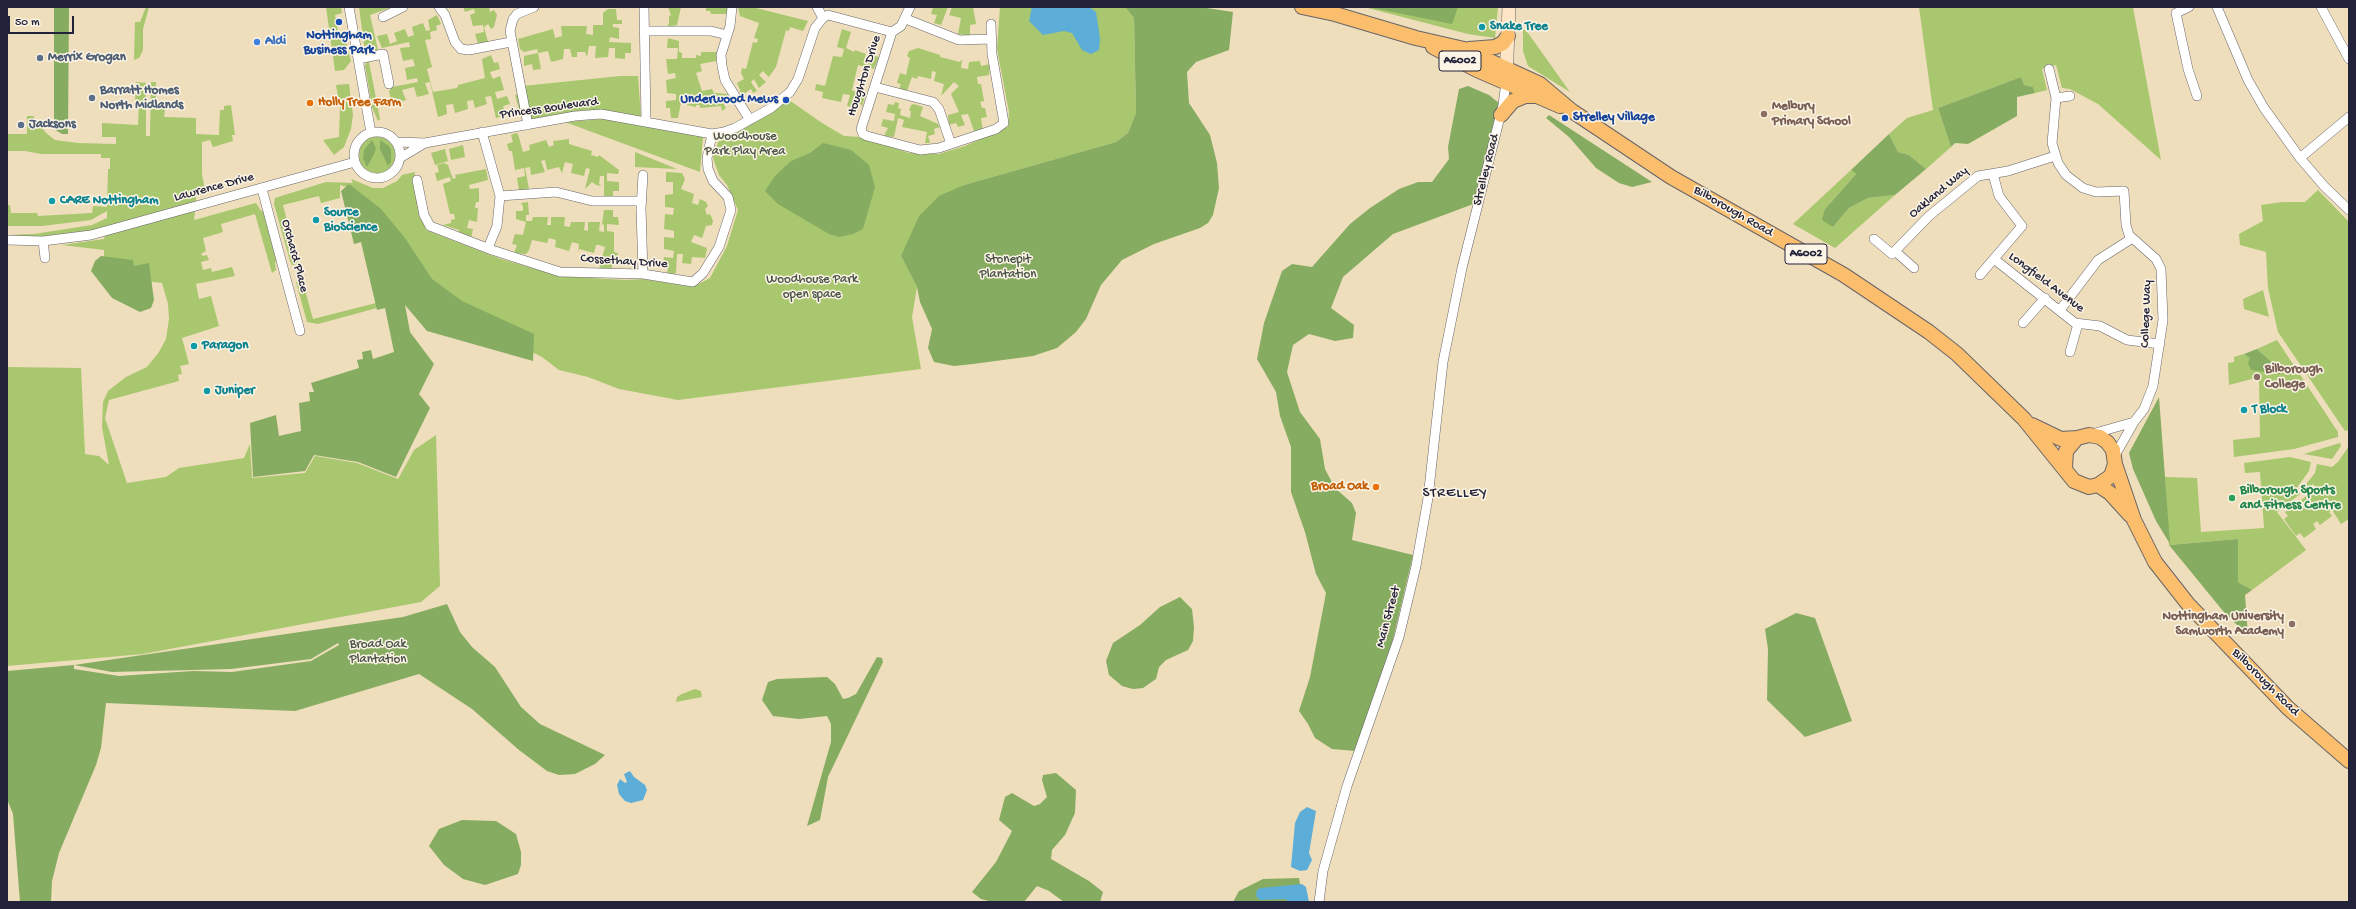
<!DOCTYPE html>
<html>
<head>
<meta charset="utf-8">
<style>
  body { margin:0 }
  #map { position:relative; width:2356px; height:909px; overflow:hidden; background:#eedebc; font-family:"Gochi Hand",sans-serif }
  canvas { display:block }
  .frame { position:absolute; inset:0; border:8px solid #22223b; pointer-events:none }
  .scale { position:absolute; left:8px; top:16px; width:66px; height:18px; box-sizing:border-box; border:2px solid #22223b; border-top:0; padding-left:5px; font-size:12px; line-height:14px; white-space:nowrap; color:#22223b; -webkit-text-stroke:3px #fcf5e5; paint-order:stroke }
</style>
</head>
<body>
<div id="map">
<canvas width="2356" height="909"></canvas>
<div class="frame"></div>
<div class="scale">50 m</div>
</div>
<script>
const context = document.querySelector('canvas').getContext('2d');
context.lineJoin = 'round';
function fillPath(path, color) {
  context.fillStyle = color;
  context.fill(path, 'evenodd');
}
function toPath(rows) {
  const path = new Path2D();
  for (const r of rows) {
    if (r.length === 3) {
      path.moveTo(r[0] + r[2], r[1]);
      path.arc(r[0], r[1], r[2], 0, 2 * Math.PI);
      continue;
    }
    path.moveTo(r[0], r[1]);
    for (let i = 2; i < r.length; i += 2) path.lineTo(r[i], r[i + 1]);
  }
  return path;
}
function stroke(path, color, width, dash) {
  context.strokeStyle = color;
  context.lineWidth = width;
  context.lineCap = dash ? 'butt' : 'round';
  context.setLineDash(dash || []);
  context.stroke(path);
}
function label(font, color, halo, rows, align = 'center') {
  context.font = font + ' "Gochi Hand",sans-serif';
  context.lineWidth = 3;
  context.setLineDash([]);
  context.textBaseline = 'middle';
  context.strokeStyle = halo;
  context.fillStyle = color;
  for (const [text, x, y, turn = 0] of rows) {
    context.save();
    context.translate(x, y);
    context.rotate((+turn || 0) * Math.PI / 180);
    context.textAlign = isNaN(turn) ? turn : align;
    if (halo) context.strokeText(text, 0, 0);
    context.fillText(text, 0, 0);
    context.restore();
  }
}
fillPath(toPath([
  [146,7,149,7,143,29,143,50,139,58,134,60,135,22,140,22],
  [326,7,341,7,342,13,335,15,339,37,344,34,351,61,344,70,335,71],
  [359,7,392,7,370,15,378,50,365,52],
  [463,7,489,7,490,12,494,10,497,15,494,27,491,29,488,24,484,27,488,42,478,44,475,34,484,32,483,25,473,26,470,15,475,13,474,9,465,12],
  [668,7,727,7,727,14,711,14,710,11,706,11,706,8,681,7,677,25,666,27,669,24,669,16,671,15],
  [738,7,752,7,808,21,803,31,790,27,789,31,786,30,776,67,769,77,763,71,759,75,766,82,759,88,754,79,751,82,757,91,753,93,751,89,742,95,737,83,744,79,741,73,742,68,746,69,753,42,757,43,758,39,754,38,759,23,740,16],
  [933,7,948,7,941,25,934,23,937,15,931,14],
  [952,7,979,7,973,7,976,24,970,25,970,36,958,34,961,18,949,15],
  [1000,7,1125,7,1134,18,1136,113,1128,133,1116,142,964,185,901,256,917,287,912,317,921,369,678,400,619,389,588,377,559,370,542,357,434,304,349,184,347,187,340,185,340,198,321,203,319,196,283,205,298,264,292,265,290,261,274,204,275,198,326,182,353,183,351,179,373,188,383,188,397,181,402,175,415,172,414,182,420,216,426,230,501,259,559,276,626,280,643,279,693,287,710,278,727,246,738,210,727,185,719,175,713,158,718,142,789,100,822,123,844,136,861,137,909,153,939,154,965,146,1008,127,1009,112,997,49],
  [1364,7,1498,7,1495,38,1468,34],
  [1919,7,2133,7,2161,160,2098,104,2070,89,2062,88,2056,65,2042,69,2047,90,2035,93,2033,87,2024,85,2021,77,1938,108,1951,147,1926,169,1909,155,1898,152,1889,134,1907,118,1933,110],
  [608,9,616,9,617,20,622,20,622,24,613,24,613,27,619,28,619,39,610,37,609,42,631,43,631,53,625,53,625,59,615,58,615,48,609,48,608,57,595,58,596,46,589,46,587,57,585,52,577,52,577,57,572,57,570,49,564,49,563,59,551,62,548,51,538,53,537,49,524,52,520,49,518,39,553,29,555,38,562,36,561,26,587,26,586,34,593,35,593,25,603,25,603,13],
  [437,15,441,24,436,26,437,30,430,32,431,39,425,40,432,67,427,69,433,92,457,88,458,85,485,78,482,59,491,55,494,63,498,62,500,69,490,72,491,75,493,79,500,76,504,90,495,92,497,99,507,96,510,104,503,106,505,113,519,109,515,95,518,94,521,108,520,111,496,118,491,96,485,97,487,104,475,108,473,100,467,101,468,109,455,113,453,104,446,105,447,114,438,117,430,82,425,83,429,94,417,97,414,87,402,90,406,100,392,104,389,91,392,87,418,82,417,78,407,80,405,68,415,66,413,59,403,61,400,48,410,47,409,42,382,48,377,36,387,34,390,44,397,41,394,33,405,29,408,37,414,35,412,27,423,23,426,31,430,30,428,20],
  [842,29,851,32,846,48,854,52,855,50,866,54,863,63,868,64,871,55,879,57,874,69,858,65,852,90,865,96,862,107,861,104,853,103,852,107,847,106,850,95,843,94,841,102,822,98,823,92,815,90,816,84,825,86,833,56,842,57,844,49,837,47],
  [1523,29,1528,33,1570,92,1528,66,1523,51],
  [668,38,679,41,679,52,682,53,682,58,696,58,696,55,701,56,701,52,718,52,716,61,700,64,702,71,696,73,702,91,712,89,714,93,728,94,731,100,724,105,726,108,722,111,721,106,700,108,700,105,696,105,696,107,687,105,687,98,682,97,678,118,671,118,670,108,666,108,666,101,676,100,676,94,667,93,666,80,676,78,675,73,668,74,666,59,677,59,678,48,667,48],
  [918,48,940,55,940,57,960,62,962,59,961,68,968,69,969,62,980,61,981,66,990,64,989,75,977,77,978,84,981,84,984,101,980,102,982,108,985,108,987,117,981,118,983,131,974,131,968,114,961,115,965,125,958,127,956,123,949,125,948,115,959,112,951,94,959,86,954,82,941,96,944,84,934,81,936,72,932,71,931,79,918,76,917,79,912,77,907,91,899,89,901,84,897,83,900,73,906,75,910,58,907,56,909,51],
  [538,53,541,69,533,70,532,64,524,66,524,56],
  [367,62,369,62,380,119,378,121,372,107,365,65],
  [620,76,638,76,641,117,601,110,584,110,530,121,523,86],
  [136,82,146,83,146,136,150,136,151,82,156,82,156,102,158,103,158,108,165,109,164,117,196,118,196,134,219,135,220,110,224,110,224,106,231,105,235,135,232,135,233,141,213,147,210,140,202,142,202,175,206,194,196,196,196,201,203,199,196,203,194,220,256,203,261,211,265,210,278,261,275,262,276,270,272,273,255,214,221,224,223,232,203,238,206,251,201,254,203,256,207,255,209,260,201,262,203,270,211,268,212,272,232,267,235,276,196,284,199,299,211,296,219,326,182,338,189,364,180,366,182,374,178,375,179,381,109,400,105,418,127,483,166,477,179,468,244,458,250,444,252,478,305,473,315,456,357,463,398,479,414,450,436,435,440,586,421,602,143,654,7,666,7,367,81,368,85,454,99,456,109,465,102,427,103,402,108,391,126,377,147,367,159,352,166,339,169,319,168,304,162,283,104,276,104,250,62,245,104,239,106,228,92,232,41,238,14,238,9,235,34,234,92,225,107,218,107,211,91,220,42,226,7,226,7,205,10,205,11,213,37,213,38,216,92,213,93,206,107,207,108,169,110,169,110,158,101,158,101,154,41,154,25,151,7,151,7,134,27,134,27,116,33,116,46,133,55,140,78,143,116,144,116,137,102,137,102,123,138,125,139,103,135,103],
  [349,84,353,115,351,129,344,147,334,155,323,140,339,137,340,108,336,85],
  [895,102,899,103,898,108,901,109,900,115,910,118,911,111,909,111,911,105,914,104,923,107,920,116,938,124,940,127,934,129,935,134,928,136,930,143,925,143,927,132,902,127,904,120,898,118,894,137,884,136,888,128,881,126,883,119,894,121,895,114,886,112,888,104,894,105],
  [603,119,703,137,700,172,565,122],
  [516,133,518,134,523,152,530,150,529,145,546,140,549,147,554,145,553,141,569,139,569,144,592,151,591,155,598,157,599,155,619,170,618,174,607,173,607,181,619,182,619,191,613,191,613,197,604,197,604,176,600,176,599,184,602,186,596,185,592,182,585,189,590,169,586,168,584,176,571,173,573,164,565,162,562,173,559,167,547,170,545,160,541,161,545,172,531,175,530,167,525,168,529,189,519,191,517,178,525,176,524,168,515,170,512,151,509,151,507,144,513,142,511,135],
  [377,155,18],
  [463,145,465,157,451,160,449,149],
  [445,149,448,161,435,165,431,153],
  [635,152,677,169,635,167],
  [444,163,448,165,453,179,456,178,455,175,486,169,488,180,469,185,470,189,479,188,479,202,476,202,475,208,478,208,477,222,469,220,467,228,473,229,471,238,458,234,459,230,443,225,451,223,451,220,455,219,454,214,450,214,443,184,451,181,450,177,437,181,435,173,439,172,437,165],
  [1851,170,1856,174,1825,209,1833,227,1849,208,1868,198,1895,195,1835,248,1793,224],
  [666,172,682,173,685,179,681,189,694,194,692,203,698,205,700,199,706,202,708,206,705,209,707,215,710,214,713,221,712,225,706,226,702,238,694,235,691,242,707,248,705,258,692,257,691,264,682,263,683,254,677,254,676,273,667,276,668,266,663,265,664,257,673,258,674,251,664,249,664,237,674,238,674,231,664,229,665,214,673,215,674,208,665,207,665,195,673,194,673,182,666,182],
  [2318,190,2349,222,2349,430,2345,431,2278,332,2268,288,2266,252,2240,245,2239,234,2263,221,2261,205,2283,202,2305,202],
  [528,202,529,215,526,215,526,221,532,221,533,217,548,217,547,225,551,225,551,217,565,217,564,226,570,227,571,222,585,222,584,230,588,231,588,222,600,222,599,231,604,232,604,225,602,224,604,210,613,210,613,217,618,217,619,225,607,224,607,231,614,232,614,252,618,253,618,261,612,261,612,270,599,269,605,247,599,245,596,245,594,253,579,249,578,253,579,244,572,242,569,251,555,247,556,240,549,238,547,243,532,240,529,250,526,254,514,253,517,245,512,244,515,234,523,235,526,222,516,219,516,211,523,211,523,206,521,203],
  [302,279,313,319,376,303,377,308,318,324,307,322,296,282],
  [2263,290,2269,317,2244,309,2243,299],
  [2277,340,2338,432,2338,437,2294,449,2234,457,2233,440,2260,437,2259,377,2229,385,2228,363,2234,362,2234,357,2244,354,2280,374,2284,368,2275,365,2257,349],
  [2340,443,2341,446,2332,459,2304,454],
  [2349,446,2349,519,2341,524,2332,510,2329,512,2332,516,2320,525,2317,521,2313,524,2316,529,2304,538,2300,533,2296,536,2284,519,2288,516,2285,512,2297,503,2300,507,2304,504,2301,500,2313,491,2316,495,2320,492,2313,484,2306,490,2304,487,2315,473,2317,464,2332,467,2338,462],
  [2290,457,2311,462,2309,471,2296,489,2300,494,2277,512,2306,550,2252,590,2238,582,2238,539,2169,545,2165,477,2197,478,2201,532,2264,528,2260,472,2245,473,2244,463],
  [695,689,701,691,702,697,676,702,677,697,682,694]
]), '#a8c76e');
fillPath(toPath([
  [54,7,70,7,69,8,68,134,62,134,54,129],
  [1125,7,1200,7,1233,12,1229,50,1196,62,1187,72,1189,103,1210,135,1217,163,1219,188,1213,215,1208,223,1200,228,1154,244,1122,260,1101,285,1086,319,1076,332,1057,348,1033,356,973,364,954,366,934,362,928,348,932,329,920,302,917,287,901,256,919,216,939,196,964,185,1116,142,1128,133,1136,113,1134,18],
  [1368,7,1458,7,1452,24],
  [2021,77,2024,85,2033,87,2035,93,2017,97,2017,116,1968,144,1955,143,1951,147,1938,108],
  [1468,86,1489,95,1500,104,1476,203,1393,234,1343,277,1331,308,1354,325,1353,338,1335,341,1309,334,1293,345,1287,372,1300,412,1320,439,1325,469,1335,488,1352,503,1356,513,1352,540,1413,555,1388,660,1355,751,1332,749,1315,738,1308,724,1299,711,1310,677,1326,593,1316,574,1305,532,1291,492,1291,447,1280,416,1276,392,1257,359,1264,323,1282,271,1292,264,1312,267,1350,224,1370,208,1399,189,1418,182,1432,182,1449,159,1448,147,1459,89],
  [1549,115,1652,182,1632,187,1619,183,1596,168,1569,137,1546,118],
  [1889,134,1898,152,1909,155,1926,169,1895,195,1868,198,1849,208,1833,227,1822,220,1825,209,1856,174,1851,170],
  [372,140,376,148,374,154,367,167,363,159,364,150],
  [380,140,389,146,391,150,391,162,388,166,380,149],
  [823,143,851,150,869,165,875,187,863,229,853,234,839,237,829,234,778,204,765,191,775,176,791,161,810,153],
  [349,184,381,209,405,238,432,279,462,301,534,334,533,361,427,331,405,305,410,332,434,364,419,394,430,408,396,477,358,462,314,455,305,471,253,477,250,423,276,415,279,436,301,431,299,403,310,401,309,392,314,392,311,383,359,368,357,360,363,359,362,352,371,350,373,359,394,352,385,308,377,310,361,242,354,244,341,191],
  [101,256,133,260,134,266,149,263,154,300,151,308,140,312,112,298,91,271,95,261],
  [2257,349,2275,365,2284,368,2280,374,2251,370,2248,363,2250,358,2244,354],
  [2159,397,2165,477,2170,544,2156,521,2133,469,2129,453],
  [2238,539,2238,582,2252,590,2245,595,2248,636,2223,611,2169,545],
  [1180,597,1192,609,1194,627,1193,641,1188,650,1166,660,1159,667,1156,679,1143,688,1133,689,1122,686,1109,675,1106,661,1113,643,1140,625,1160,607],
  [447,604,460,632,472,647,495,667,521,707,540,724,605,755,595,764,575,774,559,775,547,771,519,750,472,709,419,674,295,711,106,703,101,748,96,765,59,853,52,881,51,902,20,902,13,814,7,799,7,671,74,665,74,669,119,676,193,671,232,672,311,661,339,645,338,643,311,659,231,669,112,672,74,665,403,617],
  [1796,613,1815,618,1852,721,1805,737,1767,700,1768,649,1765,629],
  [877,657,882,658,883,662,828,777,820,820,807,826,831,742,831,724,827,716,799,719,773,716,762,700,768,682,777,679,827,677,835,684,843,699,848,698,856,694],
  [1056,773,1076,790,1075,813,1065,835,1052,850,1051,859,1089,881,1103,892,1100,902,1064,902,1049,891,1037,886,1024,902,992,902,981,899,972,892,996,862,1012,831,999,820,1005,797,1012,793,1034,806,1040,804,1047,797,1042,780,1043,775],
  [462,820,496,821,516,834,521,852,521,865,518,874,485,885,463,879,444,865,429,846,439,829],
  [1299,878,1300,884,1290,902,1233,902,1239,891,1263,879]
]), '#86ac61');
fillPath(toPath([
  [1032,7,1089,7,1096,12,1100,38,1099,50,1091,54,1082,50,1072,33,1064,31,1043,35,1029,21],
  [630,771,634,777,645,785,647,790,643,800,631,803,625,801,619,794,617,785,620,779,625,783,627,782,624,774],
  [1307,807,1316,811,1309,853,1312,860,1307,870,1300,871,1291,867,1295,823,1300,812],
  [1302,884,1306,887,1309,902,1290,902,1285,899,1260,900,1256,896,1257,890,1261,888]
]), '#5cadd7');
const street = toPath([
  [349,7,371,133],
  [439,7,445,15,455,42,461,49,469,50,511,42],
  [644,7,646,121],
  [732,7,730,26,721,55,722,66,725,80,750,120],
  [817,7,823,18],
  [2189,7,2176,13,2188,69,2197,96],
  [2217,7,2248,80,2264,108,2300,158,2324,186,2349,210],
  [2321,7,2349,59],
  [383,17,403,7],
  [906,19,959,40,991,39],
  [644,31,711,31,727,35],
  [892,32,861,129,863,134,867,136,920,150,939,148,996,129,1004,123,992,54,991,24],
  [358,59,383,54,389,84],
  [2049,69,2056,98,2052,143,2058,163,2066,175,2083,188,2096,192,2124,191,2126,225,2129,235,2156,259,2161,269,2163,320,2153,386,2144,409,2134,422,2114,457],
  [875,87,933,102,939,109,951,144],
  [2056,98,2070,96],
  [528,125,510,31,513,19,517,14,534,7],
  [482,132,500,196,497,226,488,248],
  [377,155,23],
  [397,142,425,143,575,116,601,114,712,134,724,132,735,128,771,108,790,92,798,79,815,28,823,18,828,15,892,32,901,26,910,7],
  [400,158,425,143],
  [2300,158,2349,117],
  [417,180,424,215,430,226,492,250,560,272,643,274,693,282,703,273,719,247,731,210,728,197,713,181,708,169,707,158,712,134],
  [262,189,300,331],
  [500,196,556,192,592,201,642,201],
  [1874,239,1892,254,1929,216,1978,176,2008,171,2055,156],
  [7,240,43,241,91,235,355,162],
  [43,241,45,258],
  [1895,251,1914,268],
  [1994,259,2075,323,2100,326,2127,340,2160,344],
  [643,274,641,208,643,175],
  [1980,275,2022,226,1999,196,1993,174],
  [2060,310,2098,260,2131,239],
  [2023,323,2045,298],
  [2070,352,2078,324],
  [2092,434,2134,422],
  [1319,902,1323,871,1347,786,1399,637,1416,566,1428,498,1443,362,1462,268,1503,105,1506,82]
]);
const secondary = toPath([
  [1506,79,1509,7]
]);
const primary = toPath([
  [1302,7,1335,14,1416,38,1464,49,1540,84,1572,111,1671,177,1844,275,1929,332,1957,354,2024,419,2074,481,2089,487,2098,485,2111,476,2115,464],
  [1433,47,1477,70,1560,106],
  [1469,49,1495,47,1503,43,1508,36],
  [1501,115,1513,101,1525,96,1534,96],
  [2032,425,2061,439,2077,438],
  [2065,468,2066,451,2077,438,2089,435,2100,437,2107,442,2113,450,2115,464,2134,520,2155,562,2188,604,2288,708,2349,761],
  [2098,485,2110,493,2130,515]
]);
stroke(street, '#696468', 10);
stroke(secondary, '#696468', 14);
stroke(primary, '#696468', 16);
stroke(street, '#fff', 9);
stroke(secondary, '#fde5c5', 13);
stroke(primary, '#fabe6d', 14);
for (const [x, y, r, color] of [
  [339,22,4,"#1a4fb4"],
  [1482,27,4,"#0f9aa8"],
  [257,42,4,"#3f7fe0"],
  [40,58,4,"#5c6f8a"],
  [92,98,4,"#5c6f8a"],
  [786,100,4,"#1a4fb4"],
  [310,103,4,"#e8710a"],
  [1764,114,4,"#8d6e63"],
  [1565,118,4,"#1a4fb4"],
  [21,125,4,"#5c6f8a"],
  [52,201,4,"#0f9aa8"],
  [316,220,4,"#0f9aa8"],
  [194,346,4,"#0f9aa8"],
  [2257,377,4,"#8d6e63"],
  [207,391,4,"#0f9aa8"],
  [2244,410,4,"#0f9aa8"],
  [1376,487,4,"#e8710a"],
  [2232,498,4,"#2e9e5b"],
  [2292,624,4,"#8d6e63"]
]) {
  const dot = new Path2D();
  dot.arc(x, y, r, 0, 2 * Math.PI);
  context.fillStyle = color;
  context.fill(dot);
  stroke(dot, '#fcf5e5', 1.5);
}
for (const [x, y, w] of [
  [1460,61,42],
  [1806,254,42]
]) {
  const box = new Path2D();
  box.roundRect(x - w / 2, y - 10, w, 20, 3);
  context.fillStyle = '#fcf5e5';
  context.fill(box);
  stroke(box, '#22223b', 1);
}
label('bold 12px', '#22223b', null, [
  ["A6002",1460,61],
  ["A6002",1806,254]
]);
label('bold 13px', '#0d838f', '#fcf5e5', [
  ["Snake Tree",1490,27],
  ["CARE Nottingham",60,201],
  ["Source",324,213],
  ["BioScience",324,228],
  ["Paragon",202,346],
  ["Juniper",215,391],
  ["T Block",2252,410]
], 'left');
label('bold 13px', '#164399', '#fcf5e5', [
  ["Nottingham",339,36],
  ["Business Park",339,51],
  ["Underwood Mews",778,100,"right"],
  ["Strelley Village",1573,118,"left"]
]);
label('bold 13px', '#366cbe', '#fcf5e5', [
  ["Aldi",265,42]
], 'left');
label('bold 13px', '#4e5e75', '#fcf5e5', [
  ["Merrix Grogan",48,58],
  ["Barratt Homes",100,91],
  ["North Midlands",100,106],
  ["Jacksons",29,125]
], 'left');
label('13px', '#22223b', '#fcf5e5', [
  ["Houghton Drive",865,76,-72],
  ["Princess Boulevard",549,109,-8],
  ["Strelley Road",1487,170,-76],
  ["Lawrence Drive",214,188,-15],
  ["Oakland Way",1939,193,-40],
  ["Bilborough Road",1733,212,30],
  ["Orchard Place",294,256,75],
  ["Cossethay Drive",624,262,4],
  ["Longfield Avenue",2046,283,37],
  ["College Way",2147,314,-88],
  ["Main Street",1389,617,-75],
  ["Bilborough Road",2265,683,45]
]);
label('bold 13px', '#c56008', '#fcf5e5', [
  ["Holly Tree Farm",318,103],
  ["Broad Oak",1368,487,"right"]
], 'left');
label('bold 13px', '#785e54', '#fcf5e5', [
  ["Melbury",1772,107],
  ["Primary School",1772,122],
  ["Bilborough",2265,370],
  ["College",2265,385],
  ["Nottingham University",2284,617,"right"],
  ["Samworth Academy",2284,632,"right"]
], 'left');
label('13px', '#4a544a', '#fcf5e5', [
  ["Woodhouse",745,137],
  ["Park Play Area",745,152],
  ["Stonepit",1008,260],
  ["Plantation",1008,275],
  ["Woodhouse Park",812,280],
  ["open space",812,295],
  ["Broad Oak",378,645],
  ["Plantation",378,660]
]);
label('bold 13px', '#27864d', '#fcf5e5', [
  ["Bilborough Sports",2240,491],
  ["and Fitness Centre",2240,506]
], 'left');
context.letterSpacing = '1px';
label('15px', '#22223b', '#fcf5e5', [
  ["STRELLEY",1455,494]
]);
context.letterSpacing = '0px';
</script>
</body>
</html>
